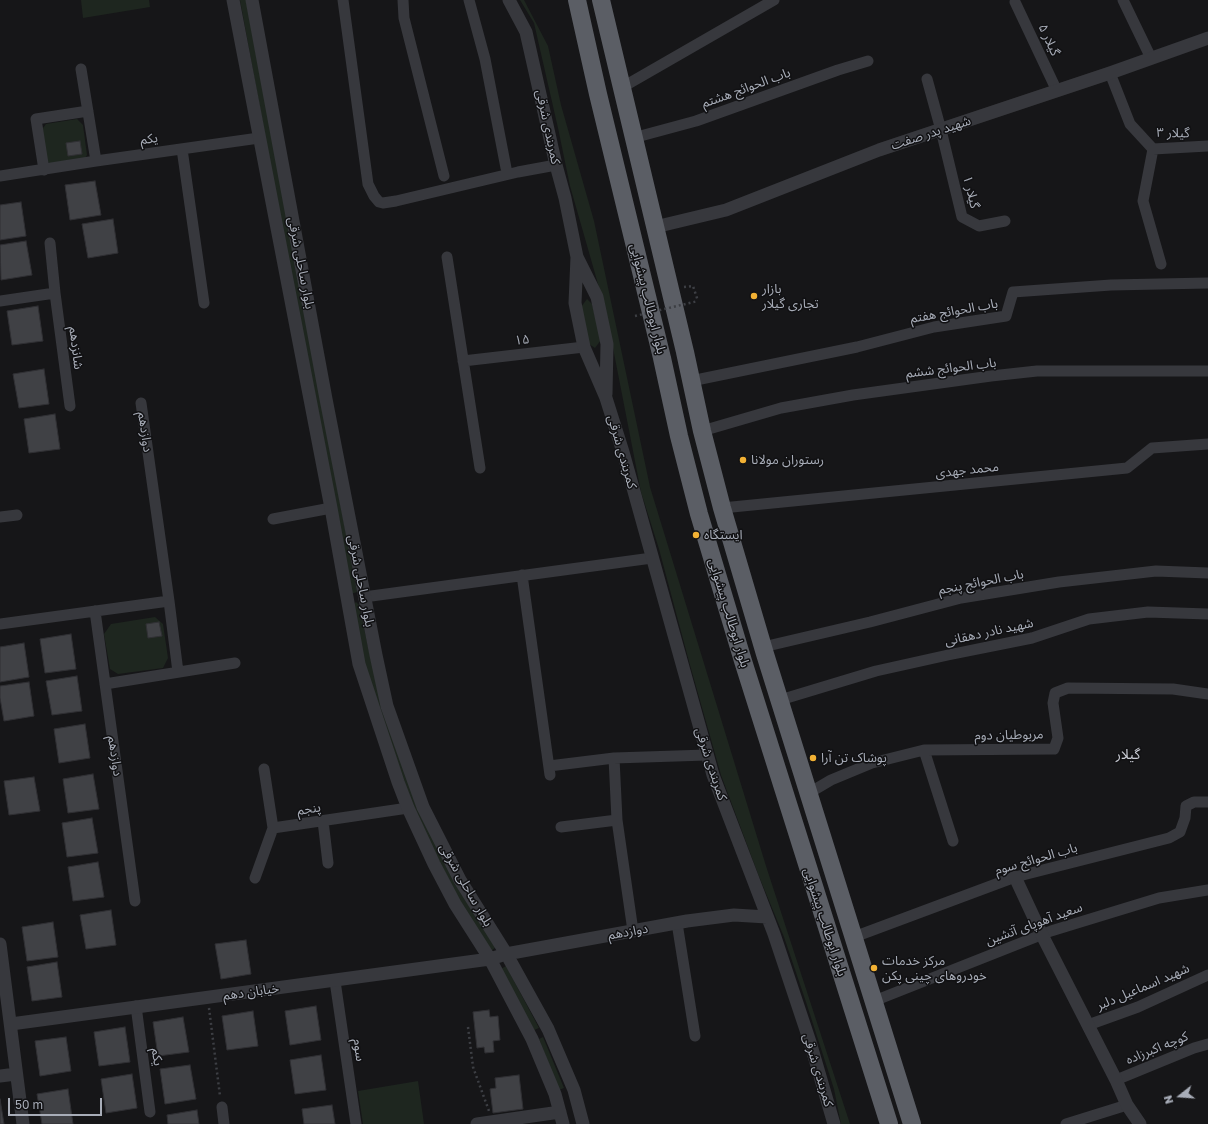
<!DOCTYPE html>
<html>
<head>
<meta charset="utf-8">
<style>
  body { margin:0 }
  #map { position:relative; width:1208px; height:1124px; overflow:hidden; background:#161618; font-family:"Golos Text",sans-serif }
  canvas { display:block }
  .north { position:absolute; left:1160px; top:1076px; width:40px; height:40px; -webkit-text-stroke:3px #111113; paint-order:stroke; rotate:253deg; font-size:11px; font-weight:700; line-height:16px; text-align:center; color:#a8adb8 }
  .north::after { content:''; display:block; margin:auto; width:14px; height:18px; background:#a8adb8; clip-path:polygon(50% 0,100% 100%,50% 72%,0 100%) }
  .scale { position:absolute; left:8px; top:1098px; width:94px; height:18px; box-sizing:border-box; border:2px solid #a8adb8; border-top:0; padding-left:5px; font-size:12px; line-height:14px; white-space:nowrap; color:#a8adb8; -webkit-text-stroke:3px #111113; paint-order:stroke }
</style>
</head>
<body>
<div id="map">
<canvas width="1208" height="1124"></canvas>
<div class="north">N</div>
<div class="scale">50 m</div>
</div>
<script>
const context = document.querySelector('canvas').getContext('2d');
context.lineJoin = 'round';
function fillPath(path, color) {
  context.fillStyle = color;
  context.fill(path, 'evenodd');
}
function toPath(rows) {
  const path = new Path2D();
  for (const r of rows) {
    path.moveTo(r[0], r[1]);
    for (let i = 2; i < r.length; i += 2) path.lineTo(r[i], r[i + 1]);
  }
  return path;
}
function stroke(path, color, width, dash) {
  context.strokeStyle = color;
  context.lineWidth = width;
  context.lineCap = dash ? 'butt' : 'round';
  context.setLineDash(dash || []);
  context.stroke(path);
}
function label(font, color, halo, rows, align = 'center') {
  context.font = font + ' "Golos Text","Noto Sans Arabic",sans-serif';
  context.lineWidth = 3;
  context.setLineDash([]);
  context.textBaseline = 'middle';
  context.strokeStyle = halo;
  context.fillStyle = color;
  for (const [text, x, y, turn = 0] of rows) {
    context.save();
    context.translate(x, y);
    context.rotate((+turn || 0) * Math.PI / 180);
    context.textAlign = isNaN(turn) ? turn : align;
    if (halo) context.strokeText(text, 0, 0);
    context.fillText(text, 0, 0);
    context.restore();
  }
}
fillPath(toPath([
  [81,0,149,0,150,7,83,18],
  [240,0,246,0,357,592,351,594,314,400],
  [520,0,524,0,548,46,561,105,594,221,650,487,766,866,850,1124,841,1124,834,1089,806,1002,784,937,758,874,721,775,690,665,659,549,641,492,606,312,570,186,558,128,534,23],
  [77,119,83,125,87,155,82,163,54,166,46,161,41,131,46,124],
  [587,299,592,304,601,340,595,348,589,344,581,307],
  [356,602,359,605,371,660,395,743,496,947,490,952,457,896,411,805,364,662,353,605],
  [155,617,163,624,168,658,163,668,118,674,110,669,104,634,111,624],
  [506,966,539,1028,534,1030,501,969],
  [543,1037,564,1088,559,1090,539,1039],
  [418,1081,424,1124,363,1124,358,1091]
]), '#1e261f');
const building = toPath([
  [80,141,82,154,68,156,66,143,80,141],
  [95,181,101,215,70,220,65,185,95,181],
  [21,202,26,236,0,240,0,205,21,202],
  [113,219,118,253,88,258,82,224,113,219],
  [26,241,32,275,1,280,0,245,26,241],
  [38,306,43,341,12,345,7,311,38,306],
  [44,369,49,404,19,408,13,374,44,369],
  [55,414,60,449,29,453,24,419,55,414],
  [159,622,162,636,148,638,146,624,159,622],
  [71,634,76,669,45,673,40,639,71,634],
  [24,643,29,677,0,682,0,647,24,643],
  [77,676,82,711,52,715,46,681,77,676],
  [29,682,34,716,4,721,0,698,0,686,29,682],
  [85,724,90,758,59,763,54,729,85,724],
  [93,774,99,809,68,813,63,779,93,774],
  [34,777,40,811,9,815,4,781,34,777],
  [92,818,98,853,67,857,62,823,92,818],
  [98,862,104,897,73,901,68,867,98,862],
  [111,910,116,945,86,949,80,915,111,910],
  [53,922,58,957,27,961,22,927,53,922],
  [246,940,251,974,221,979,215,944,246,940],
  [57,962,62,997,32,1001,27,967,57,962],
  [316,1006,321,1040,290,1045,285,1011,316,1006],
  [489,1010,490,1017,498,1016,500,1040,493,1041,494,1052,485,1053,484,1047,477,1048,473,1012,489,1010],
  [253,1011,258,1046,227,1050,222,1016,253,1011],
  [183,1017,189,1052,158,1056,153,1022,183,1017],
  [125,1027,130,1062,99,1066,94,1032,125,1027],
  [66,1037,71,1071,40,1076,35,1041,66,1037],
  [321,1055,326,1090,295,1094,290,1060,321,1055],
  [190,1065,196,1099,165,1104,160,1069,190,1065],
  [132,1074,137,1108,106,1113,101,1079,132,1074],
  [519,1075,523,1109,493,1113,490,1089,496,1088,495,1078,519,1075],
  [68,1089,73,1124,42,1124,37,1094,68,1089],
  [0,1099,4,1124,0,1124,0,1099],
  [332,1105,335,1124,304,1124,302,1109,332,1105],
  [197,1110,199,1124,168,1124,167,1115,197,1110]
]);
fillPath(building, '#404145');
stroke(building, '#303034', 1);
stroke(toPath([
  [684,287,693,286,698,301],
  [209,1008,220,1096],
  [468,1027,473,1067,489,1111]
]), '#3d3f44', 2.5, [2, 3]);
stroke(toPath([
  [343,0,368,184,374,196,379,202,383,203,396,201,518,172,556,165],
  [403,0,404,18,444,176],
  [469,0,485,59,506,168],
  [1123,0,1151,58],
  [1015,2,1057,91],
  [81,69,96,161],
  [1110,73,1130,124,1153,149,1208,146],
  [927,79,941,130,962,217,979,226,1005,221],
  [621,88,774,0],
  [633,138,696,121,838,70,868,61],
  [182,149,204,303],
  [1153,149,1143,201,1161,264],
  [44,170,36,119,88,111],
  [0,176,96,161,259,138],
  [50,243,55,293],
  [447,257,480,468],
  [0,301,55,293,70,406],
  [463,361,584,347],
  [691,381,857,347,934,327,1006,316,1013,292,1111,285,1208,283],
  [702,431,781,408,853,395,991,376,1037,371,1208,371],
  [722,508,1127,468,1152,448,1208,444],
  [0,517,17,515],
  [273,519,331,508],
  [522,575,550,775],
  [364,597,652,558],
  [169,601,178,672],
  [95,611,135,901],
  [0,624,169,601,141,403],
  [763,647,870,622,961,598,1059,582,1156,571,1208,573],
  [105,684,235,663],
  [780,700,876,671,948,655,1032,638,1089,619,1148,612,1208,614],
  [924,750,953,841],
  [614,758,617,820,633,931],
  [549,766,614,758,707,755],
  [264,769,273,828,408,808],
  [809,793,831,780,872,763,924,750,1054,749,1058,738,1053,703,1055,693,1068,688,1173,689,1208,694],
  [323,821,328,863],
  [561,827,617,820],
  [255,878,273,828],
  [677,923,695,1036],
  [854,937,1015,877,1169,838,1180,832,1185,818,1186,806,1194,802,1208,802],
  [335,981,356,1124],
  [874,1001,1051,931,1159,898,1208,890],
  [136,1006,150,1112],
  [1088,1025,1138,1007,1208,975],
  [1116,1080,1194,1048,1208,1044],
  [222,1107,224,1124],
  [1066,1124,1127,1105]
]), '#37383d', 11);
stroke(toPath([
  [233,0,331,508,359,664,398,782,408,808,434,864,455,904,490,959,532,1039,555,1094,563,1124],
  [252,0,326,399,376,655,387,706,423,807,460,880,507,955,548,1029,574,1090,583,1124],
  [509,0,526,32,556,165,565,198,577,257,575,303,584,347,606,398,623,452,713,775,774,934,810,1042,834,1124],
  [655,227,726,210,879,150,1110,73,1208,38],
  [577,257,597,297,607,344,606,394],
  [1015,877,1042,935,1116,1080,1127,1105,1140,1124],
  [0,944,23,1124],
  [11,1024,490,959,506,954,687,921,734,915,767,917],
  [0,1076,16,1074],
  [477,1124,560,1112]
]), '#37383d', 13);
stroke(toPath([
  [577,0,598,94,662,358,679,436,699,514,743,661,889,1124],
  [601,0,685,352,702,431,722,508,765,654,912,1124]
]), '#5b5e65', 18);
stroke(toPath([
  [635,316,698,301]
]), '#3d3f44', 2.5, [2, 3]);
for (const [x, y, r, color] of [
  [754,296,4,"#f2b134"],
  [743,460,4,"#f2b134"],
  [696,535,4,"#f2b134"],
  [813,758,4,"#f2b134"],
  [874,968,4,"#f2b134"]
]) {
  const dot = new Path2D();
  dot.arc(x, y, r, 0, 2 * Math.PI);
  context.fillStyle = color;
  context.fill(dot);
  stroke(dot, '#111113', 1.5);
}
label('13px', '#a8adb8', '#111113', [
  ["گیلار ۵",1049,40,65],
  ["باب الحوائج هشتم",746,88,-20],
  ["کمربندی شرقی",548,127,78],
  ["شهید پدر صفت",931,133,-18],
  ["گیلار ۳",1173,133,1],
  ["یکم",149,139,-8],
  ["گیلار ۱",971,192,76],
  ["بلوار ساحلی شرقی",301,263,79],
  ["بلوار ابوطالب پیشوایی",648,299,76],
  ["باب الحوائج هفتم",954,311,-10],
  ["۱۵",522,340,-6],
  ["شانزدهم",76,348,83],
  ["باب الحوائج ششم",951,368,-7],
  ["دوازدهم",145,432,82],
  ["کمربندی شرقی",622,452,74],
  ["محمد جهدی",967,470,-6],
  ["بلوار ساحلی شرقی",361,581,79],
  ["باب الحوائج پنجم",981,582,-11],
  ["بلوار ابوطالب پیشوایی",729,613,73],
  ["شهید نادر دهقانی",989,632,-12],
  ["مربوطیان دوم",1009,735,-1],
  ["دوازدهم",115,756,82],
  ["کمربندی شرقی",711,764,72],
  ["پنجم",309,809,-9],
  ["باب الحوائج سوم",1036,859,-16],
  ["بلوار ساحلی شرقی",466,885,60],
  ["بلوار ابوطالب پیشوایی",825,922,72],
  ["سعید آهوپای آتشین",1034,924,-20],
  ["دوازدهم",628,932,-10],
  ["شهید اسماعیل دلبر",1143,987,-23],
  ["خیابان دهم",251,992,-8],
  ["کوچه اکبرزاده",1157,1048,-22],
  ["سوم",359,1050,82],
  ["یکم",157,1057,82],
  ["کمربندی شرقی",818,1070,73]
]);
label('13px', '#a8adb8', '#111113', [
  ["بازار",762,289],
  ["تجاری گیلار",762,304],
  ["رستوران مولانا",751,460],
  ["ایستگاه",704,535],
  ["پوشاک تن آرا",821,758],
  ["مرکز خدمات",882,961],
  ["خودروهای چینی پکن",882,976]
], 'left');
label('14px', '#c9ccd4', '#111113', [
  ["گیلار",1128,755]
]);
</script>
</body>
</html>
